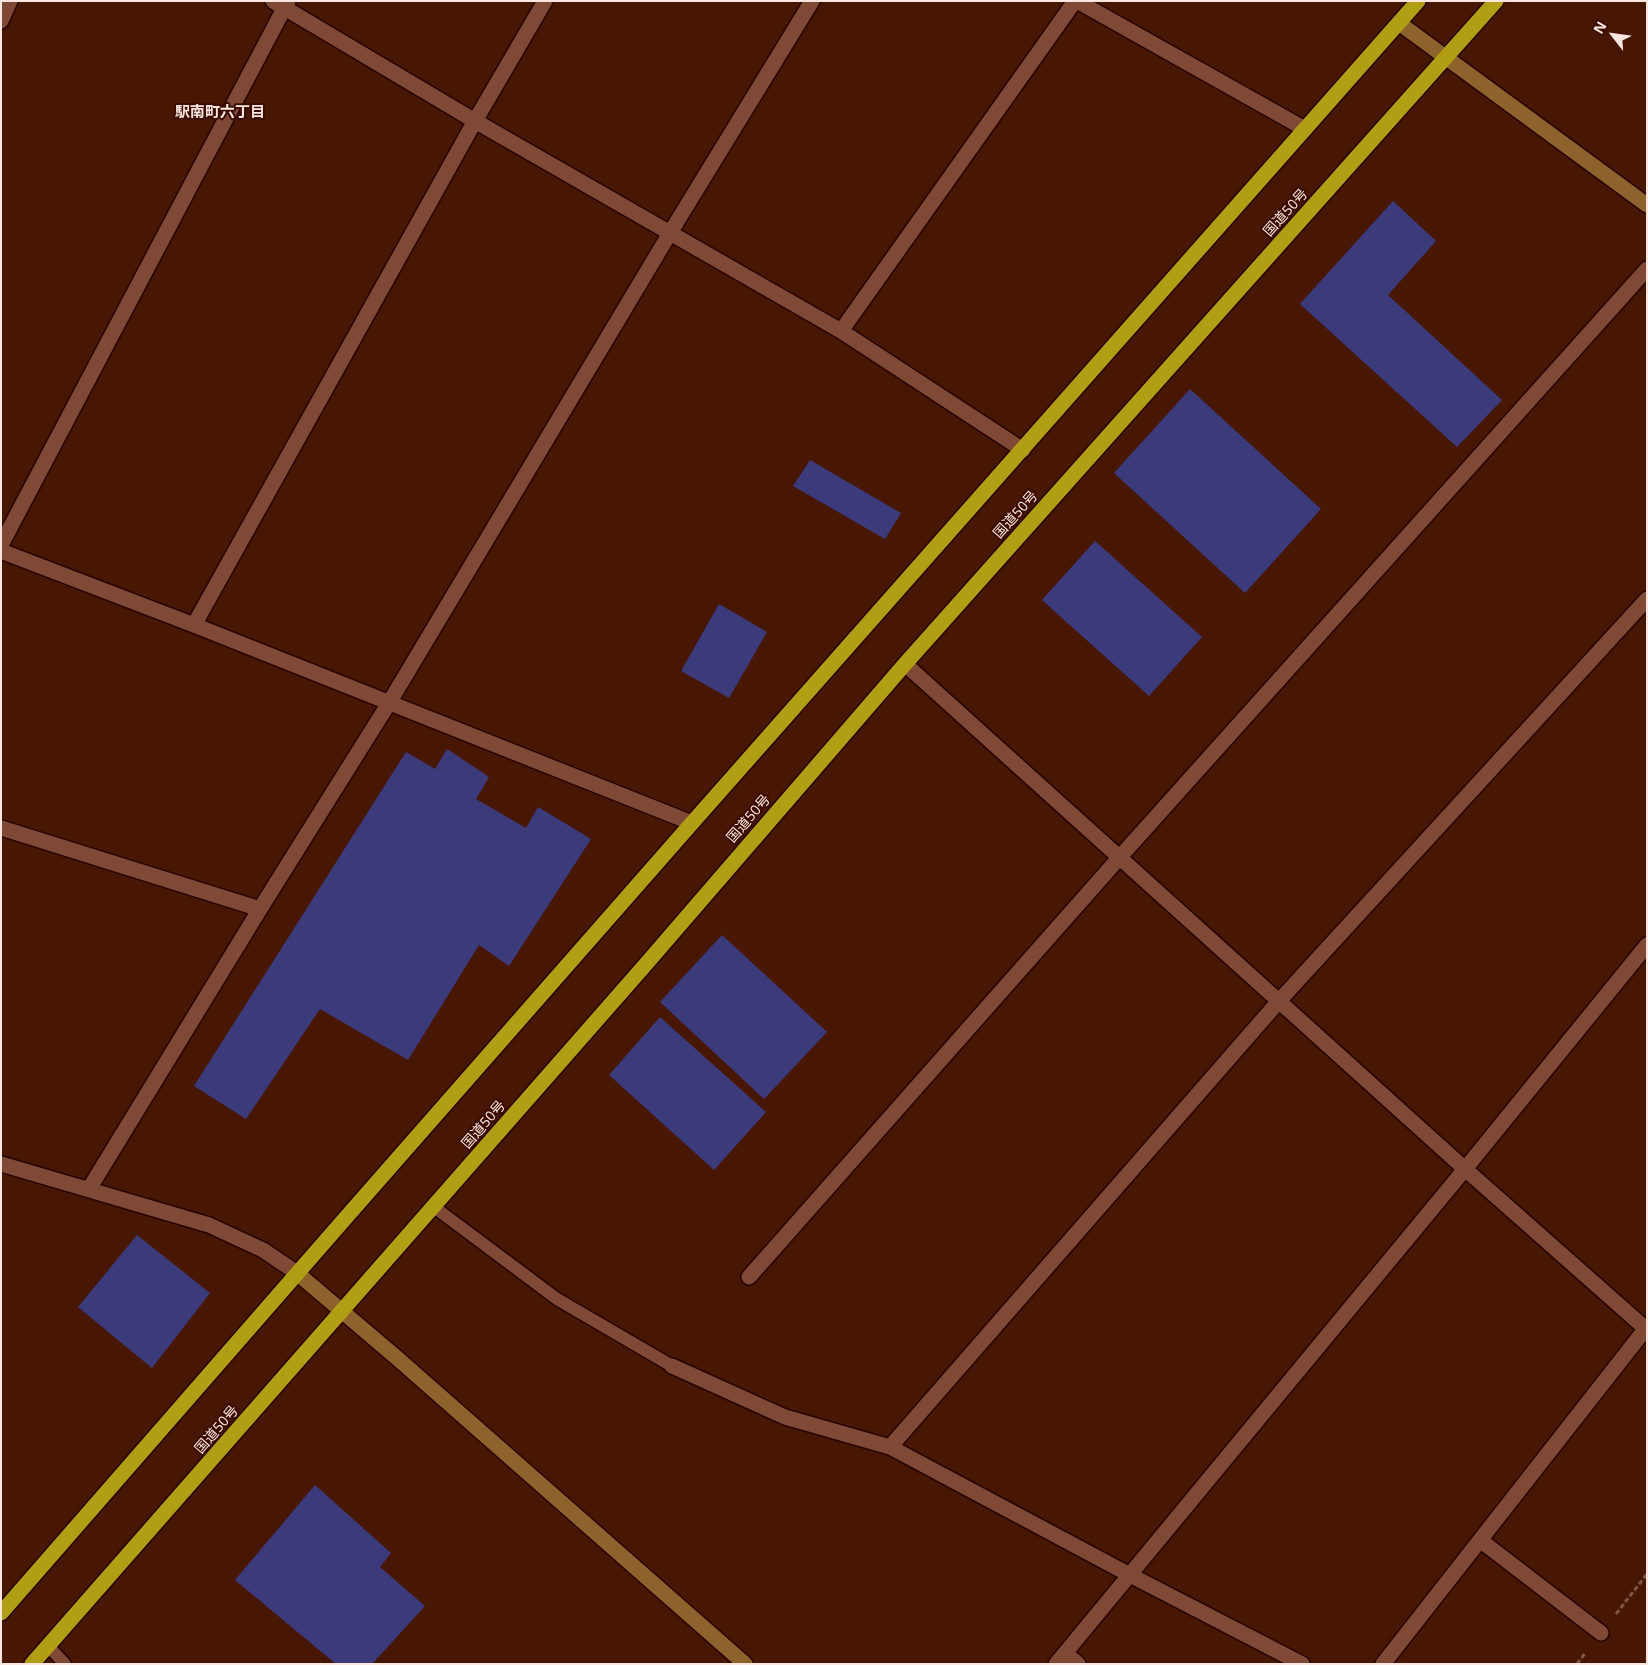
<!DOCTYPE html>
<html>
<head>
<meta charset="utf-8">
<style>
  body { margin:0 }
  #map { position:relative; width:1648px; height:1665px; overflow:hidden; background:#471703; font-family:"Open Sans",sans-serif }
  canvas { display:block }
  .frame { position:absolute; inset:0; border:2px solid #fbe7df; pointer-events:none }
  .north { position:absolute; left:1588px; top:10px; width:50px; height:50px; -webkit-text-stroke:4px #3c0c00; paint-order:stroke; rotate:300deg; font-size:14px; font-weight:700; line-height:20px; text-align:center; color:#fbe7df }
  .north::after { content:''; display:block; margin:auto; width:18px; height:22px; background:#fbe7df; clip-path:polygon(50% 0,100% 100%,50% 72%,0 100%) }
</style>
</head>
<body>
<div id="map">
<canvas width="1648" height="1665"></canvas>
<div class="frame"></div>
<div class="north">N</div>
</div>
<script>
const context = document.querySelector('canvas').getContext('2d');
context.lineJoin = 'round';
function fillPath(path, color) {
  context.fillStyle = color;
  context.fill(path, 'evenodd');
}
function toPath(rows) {
  const path = new Path2D();
  for (const r of rows) {
    path.moveTo(r[0], r[1]);
    for (let i = 2; i < r.length; i += 2) path.lineTo(r[i], r[i + 1]);
  }
  return path;
}
function stroke(path, color, width, dash) {
  context.strokeStyle = color;
  context.lineWidth = width;
  context.lineCap = dash ? 'butt' : 'round';
  context.setLineDash(dash || []);
  context.stroke(path);
}
function label(font, color, halo, rows, align = 'center') {
  context.font = font + ' "Open Sans","Noto Sans JP",sans-serif';
  context.lineWidth = 4;
  context.setLineDash([]);
  context.textBaseline = 'middle';
  context.strokeStyle = halo;
  context.fillStyle = color;
  for (const [text, x, y, turn = 0] of rows) {
    context.save();
    context.translate(x, y);
    context.rotate((+turn || 0) * Math.PI / 180);
    context.textAlign = isNaN(turn) ? turn : align;
    if (halo) context.strokeText(text, 0, 0);
    context.fillText(text, 0, 0);
    context.restore();
  }
}
fillPath(toPath([
  [1393,201,1436,241,1388,295,1502,400,1457,447,1300,304],
  [1190,389,1321,509,1245,593,1114,473],
  [810,460,901,513,885,539,793,486],
  [1095,541,1202,637,1149,696,1042,600],
  [719,604,767,632,729,698,681,671],
  [447,749,489,777,476,799,526,828,538,807,591,839,509,966,479,945,408,1060,320,1009,246,1119,194,1086,406,752,435,769],
  [722,935,827,1032,764,1099,660,1002],
  [660,1017,766,1112,714,1170,609,1075],
  [137,1235,210,1293,152,1368,78,1307],
  [315,1485,391,1553,380,1567,425,1606,372,1664,336,1664,235,1580]
]), '#3b3b7c');
const lane = toPath([
  [434,1207,557,1299,672,1366],
  [48,1646,65,1664]
]);
const street = toPath([
  [273,1,475,121,841,331,1023,450],
  [1077,1,1305,129],
  [1,21,10,1],
  [841,331,1075,1],
  [1,545,288,1],
  [1,551,194,625,692,823],
  [194,625,475,121,545,1],
  [905,664,1465,1169,1646,1329],
  [1,828,260,909],
  [1,1164,209,1225,263,1250,297,1273],
  [89,1189,260,909,389,703,670,233,812,1],
  [749,1277,1119,858,1647,269],
  [672,1366,785,1417,890,1447,1130,1575,1302,1664],
  [890,1447,1279,1001,1647,599],
  [1480,1540,1601,1633],
  [1065,1653,1078,1664],
  [1056,1664,1465,1169,1647,945],
  [1383,1664,1647,1327]
]);
const secondary = toPath([
  [1399,23,1647,205],
  [297,1273,397,1358,745,1664]
]);
const highway = toPath([
  [1,1613,342,1222,692,823,1418,1],
  [32,1664,646,964,905,664,1496,1]
]);
stroke(lane, '#260400', 15);
stroke(street, '#260400', 18);
stroke(secondary, '#260400', 18);
stroke(highway, '#260400', 18);
stroke(toPath([
  [1616,1614,1647,1574],
  [1577,1664,1586,1652]
]), '#7d5646', 3, [5, 2.5]);
stroke(lane, '#7f4936', 12);
stroke(street, '#7f4936', 15);
stroke(secondary, '#8e622c', 15);
stroke(highway, '#b19e15', 15);
label('14px', '#fbe7df', '#3c0c00', [
  ["国道50号",1286,213,-48],
  ["国道50号",1016,515,-48],
  ["国道50号",749,819,-49],
  ["国道50号",484,1125,-49],
  ["国道50号",217,1430,-49]
]);
label('bold 15px', '#fbe7df', '#3c0c00', [
  ["駅南町六丁目",220,113]
]);
</script>
</body>
</html>
